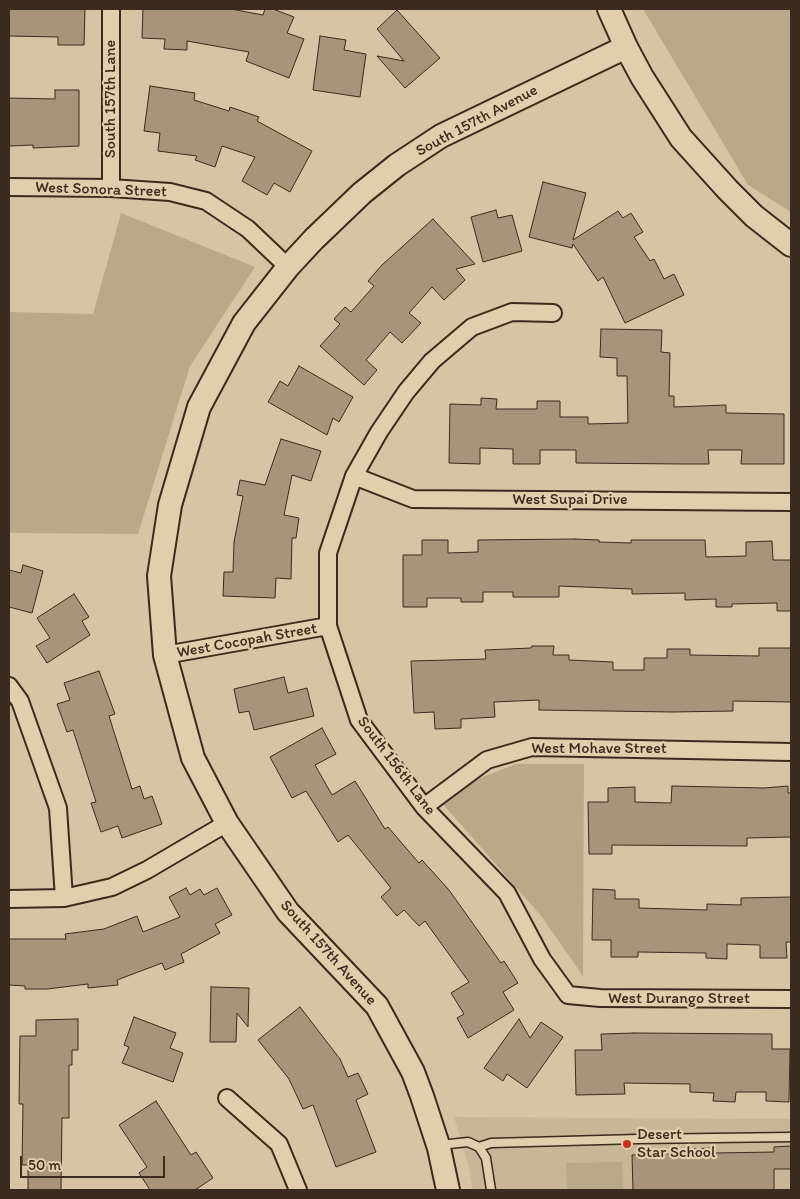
<!DOCTYPE html>
<html>
<head>
<meta charset="utf-8">
<style>
  body { margin:0 }
  #map { position:relative; width:800px; height:1199px; overflow:hidden; background:#d7c4a4; font-family:Itim,sans-serif }
  canvas { display:block }
  .frame { position:absolute; inset:0; border:10px solid #3b2a1e; pointer-events:none }
  .scale { position:absolute; left:20px; top:1156px; width:145px; height:22px; box-sizing:border-box; border:2px solid #3b2a1e; border-top:0; padding-left:6px; font-size:15px; line-height:18px; white-space:nowrap; color:#3b2a1e; -webkit-text-stroke:4px #e1ceac; paint-order:stroke }
</style>
</head>
<body>
<div id="map">
<canvas width="800" height="1199"></canvas>
<div class="frame"></div>
<div class="scale">50 m</div>
</div>
<script>
const context = document.querySelector('canvas').getContext('2d');
context.lineJoin = 'round';
function fillPath(path, color) {
  context.fillStyle = color;
  context.fill(path, 'evenodd');
}
function toPath(rows) {
  const path = new Path2D();
  for (const r of rows) {
    path.moveTo(r[0], r[1]);
    for (let i = 2; i < r.length; i += 2) path.lineTo(r[i], r[i + 1]);
  }
  return path;
}
function stroke(path, color, width, dash) {
  context.strokeStyle = color;
  context.lineWidth = width;
  context.lineCap = dash ? 'butt' : 'round';
  context.setLineDash(dash || []);
  context.stroke(path);
}
function label(font, color, halo, rows, align = 'center') {
  context.font = font + ' Itim,sans-serif';
  context.lineWidth = 4.5;
  context.setLineDash([]);
  context.textBaseline = 'middle';
  context.strokeStyle = halo;
  context.fillStyle = color;
  for (const [text, x, y, turn = 0] of rows) {
    context.save();
    context.translate(x, y);
    context.rotate((+turn || 0) * Math.PI / 180);
    context.textAlign = isNaN(turn) ? turn : align;
    if (halo) context.strokeText(text, 0, 0);
    context.fillText(text, 0, 0);
    context.restore();
  }
}
fillPath(toPath([
  [454,1117,791,1119,791,1190,473,1190,469,1168]
]), '#c9b697');
fillPath(toPath([
  [643,9,791,9,791,212,748,185],
  [121,213,255,267,190,366,138,534,9,533,9,312,93,314],
  [516,764,584,764,583,976,542,917,442,803,473,781],
  [622,1162,623,1190,567,1190,566,1163]
]), '#baa88a');
const building = toPath([
  [9,9,85,9,84,45,58,45,58,37,9,36,9,9],
  [143,9,231,9,263,15,265,9,273,9,294,17,287,33,304,39,289,78,246,61,249,52,187,41,187,50,164,49,165,39,142,38,143,9],
  [397,10,440,58,405,88,377,56,404,61,377,29,397,10],
  [320,36,346,40,344,50,366,54,360,97,313,90,320,36],
  [150,86,195,93,194,100,229,111,230,107,259,117,257,121,312,151,290,192,274,183,267,195,242,181,255,157,222,146,215,167,195,160,197,156,158,151,160,133,144,131,150,86],
  [55,90,79,90,79,146,33,148,33,145,9,146,9,98,55,99,55,90],
  [543,182,586,193,573,240,618,211,623,218,631,213,643,232,634,237,650,261,654,259,664,279,674,274,684,295,625,323,603,277,598,281,573,244,572,248,529,237,543,182],
  [496,210,498,218,512,215,522,251,483,262,471,217,496,210],
  [433,219,475,264,456,269,465,280,444,300,432,287,409,313,421,323,402,343,390,332,366,360,377,370,364,385,320,346,340,324,334,319,345,307,351,312,374,286,368,281,382,265,433,219],
  [601,329,662,330,661,352,670,353,669,396,674,396,674,407,726,405,726,413,784,414,784,464,741,464,742,450,708,450,709,464,682,464,576,463,576,450,540,450,540,464,513,464,513,449,480,448,480,464,449,463,450,404,481,405,481,398,497,399,496,409,537,409,537,401,560,401,560,417,588,417,588,424,628,423,627,376,617,376,617,358,600,357,601,329],
  [299,366,353,397,339,422,333,418,327,435,268,402,280,381,288,386,299,366],
  [281,439,321,451,311,481,292,475,284,515,299,518,296,538,292,538,291,579,276,578,275,598,223,596,224,572,233,572,234,542,243,496,237,495,240,480,265,485,281,439],
  [575,539,599,540,599,542,631,543,631,540,705,540,706,557,746,556,746,542,772,541,773,560,791,560,791,611,777,611,777,603,732,604,732,607,716,607,716,599,685,600,685,593,632,594,632,589,559,586,559,597,513,597,513,592,483,592,483,602,461,602,461,598,427,598,427,607,403,607,403,555,422,555,422,540,448,540,448,553,478,552,478,540,575,539],
  [23,565,43,571,32,613,9,607,9,570,21,573,23,565],
  [74,594,89,617,82,621,90,635,47,663,36,646,50,638,37,618,74,594],
  [532,646,554,646,553,655,569,655,569,660,613,662,613,670,644,670,644,658,667,658,667,649,690,649,690,655,759,656,759,648,791,648,791,702,733,701,733,711,673,712,539,710,539,700,494,702,495,717,461,719,461,728,435,729,434,712,414,713,411,661,486,659,485,650,531,648,532,646],
  [99,671,115,714,109,716,132,789,140,786,144,799,152,796,162,824,122,838,118,826,101,832,91,803,96,802,73,730,67,732,57,704,70,700,64,683,99,671],
  [284,677,288,693,307,688,314,716,254,730,249,711,239,713,234,689,284,677],
  [322,728,336,754,315,765,332,795,355,781,385,829,388,827,419,863,422,860,449,890,501,963,504,961,518,983,503,992,514,1010,468,1038,457,1018,464,1014,451,993,469,982,425,921,419,926,404,910,397,916,381,897,391,888,348,835,338,842,306,791,292,798,270,757,322,728],
  [672,786,764,788,788,786,788,793,791,793,791,837,747,838,747,846,612,845,612,854,589,854,588,802,608,802,608,788,635,787,635,802,671,803,672,786],
  [186,888,190,895,200,889,204,895,217,888,232,915,215,924,220,933,181,954,184,962,165,970,162,963,117,980,118,985,88,988,88,984,47,989,25,989,25,986,9,985,9,939,66,939,65,934,104,929,137,916,143,932,180,917,169,897,186,888],
  [593,889,615,890,615,899,639,899,639,908,707,910,707,904,741,905,741,898,791,897,791,942,786,942,787,958,760,958,760,945,727,944,727,959,706,958,706,953,638,952,638,957,611,957,611,940,592,940,593,889],
  [211,987,249,988,248,1027,237,1013,236,1042,210,1042,211,987],
  [300,1007,340,1059,348,1077,358,1073,368,1094,356,1100,376,1152,336,1167,313,1105,303,1109,289,1079,258,1040,300,1007],
  [134,1017,176,1033,170,1048,183,1053,173,1082,122,1063,129,1047,124,1045,134,1017],
  [78,1019,78,1050,72,1050,72,1065,69,1065,69,1118,62,1118,61,1190,28,1190,28,1165,22,1165,23,1104,19,1104,20,1036,36,1036,36,1020,78,1019],
  [519,1019,530,1038,541,1022,563,1037,527,1088,507,1074,503,1081,484,1068,519,1019],
  [634,1033,772,1034,772,1049,790,1049,789,1102,766,1101,766,1092,736,1092,735,1102,713,1101,714,1093,690,1092,690,1084,624,1083,625,1094,576,1095,575,1050,602,1050,601,1034,634,1033],
  [156,1101,191,1155,196,1152,213,1178,195,1190,150,1190,139,1173,147,1167,119,1125,156,1101],
  [791,1146,791,1169,774,1169,774,1190,633,1190,632,1155,691,1153,691,1149,715,1148,715,1153,774,1152,774,1147,791,1146]
]);
fillPath(building, '#a7947a');
stroke(building, '#3b2a1e', 1);
const lane = toPath([
  [440,1145,468,1142,479,1147,486,1158,491,1190],
  [479,1147,491,1143,638,1139,791,1137]
]);
const street = toPath([
  [9,187,111,188,170,192,206,201,248,229,288,267],
  [111,188,111,9],
  [553,313,512,312,472,327,432,361,406,392,379,432,354,476,328,553,328,626,359,720,424,807,507,893,542,959,568,995,600,998,791,999],
  [354,476,413,499,791,502],
  [165,655,328,626],
  [9,686,20,701,58,808,64,898],
  [424,807,487,760,532,747,791,752],
  [9,899,64,898,112,887,147,870,227,823],
  [227,1098,279,1144,298,1190]
]);
const secondary = toPath([
  [609,9,626,47,642,77,681,138,728,190,754,216,791,245],
  [448,1190,439,1148,422,1096,413,1072,377,1006,288,912,227,823,193,758,165,655,159,576,170,505,199,407,244,323,288,267,314,239,362,193,397,165,441,136,626,47]
]);
stroke(lane, '#3b2a1e', 11);
stroke(street, '#3b2a1e', 20);
stroke(secondary, '#3b2a1e', 26);
stroke(lane, '#e1ceac', 8);
stroke(street, '#e1ceac', 16);
stroke(secondary, '#e1ceac', 22);
for (const [x, y, r, color] of [
  [627,1144,5,"#c8321e"]
]) {
  const dot = new Path2D();
  dot.arc(x, y, r, 0, 2 * Math.PI);
  context.fillStyle = color;
  context.fill(dot);
  stroke(dot, '#e1ceac', 2);
}
label('16px', '#3b2a1e', '#e1ceac', [
  ["South 157th Lane",111,99,-90],
  ["South 157th Avenue",477,121,-28],
  ["West Sonora Street",101,190,2],
  ["West Supai Drive",570,500],
  ["West Cocopah Street",247,641,-10],
  ["West Mohave Street",599,749],
  ["South 156th Lane",396,766,53],
  ["South 157th Avenue",328,953,48],
  ["West Durango Street",679,999]
]);
label('16px', '#3b2a1e', '#e1ceac', [
  ["Desert",637,1135],
  ["Star School",637,1153]
], 'left');
</script>
</body>
</html>
